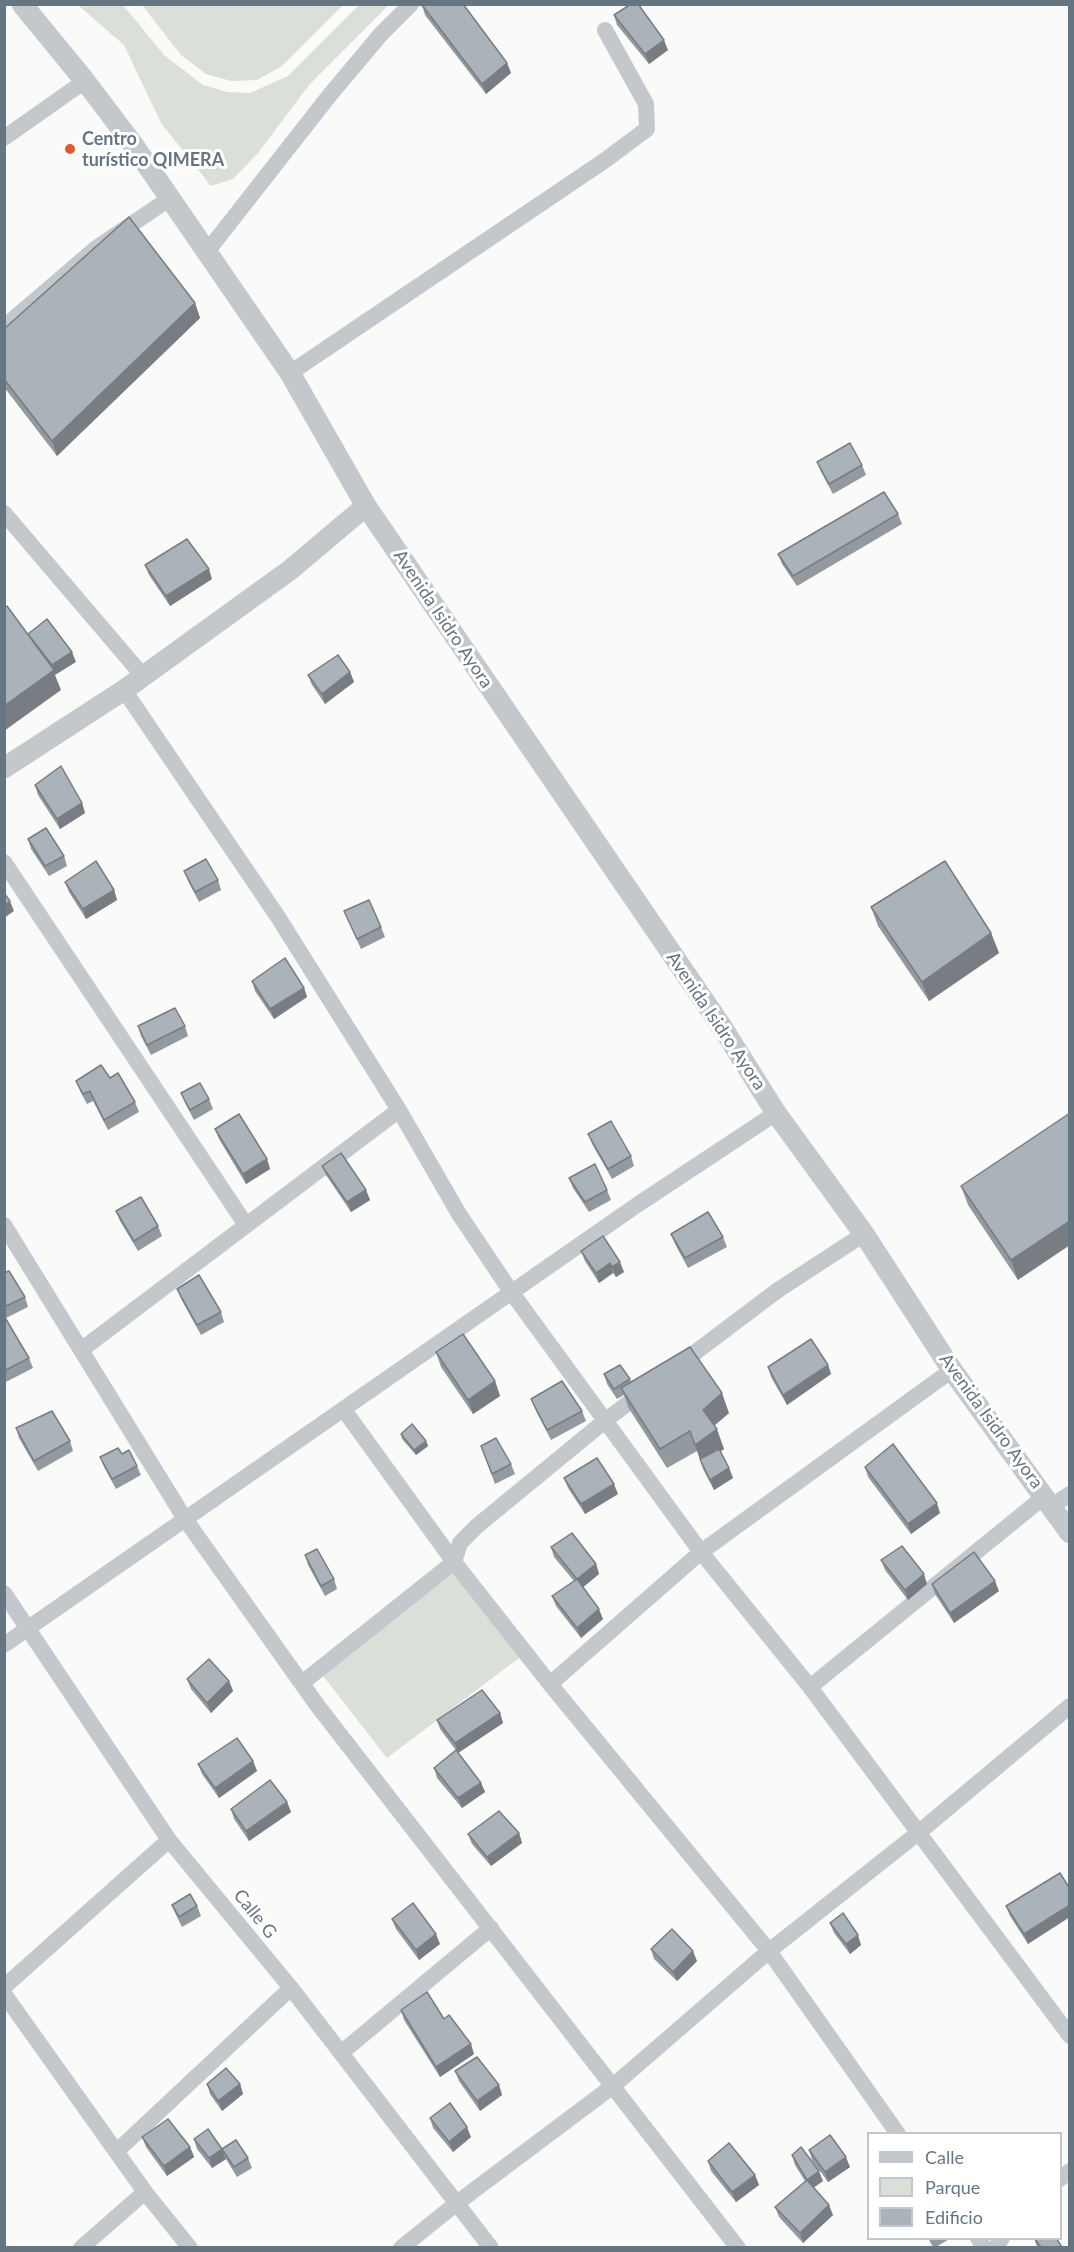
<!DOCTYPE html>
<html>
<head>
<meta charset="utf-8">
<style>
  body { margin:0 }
  #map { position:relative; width:1074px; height:2252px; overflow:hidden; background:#fafaf8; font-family:Lato,sans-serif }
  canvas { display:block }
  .frame { position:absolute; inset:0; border:6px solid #657683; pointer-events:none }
  .legend { position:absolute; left:867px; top:2132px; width:195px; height:108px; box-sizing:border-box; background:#fff; border:2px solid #c1c8cd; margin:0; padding:8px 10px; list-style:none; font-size:18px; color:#657683 }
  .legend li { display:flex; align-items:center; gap:12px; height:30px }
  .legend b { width:30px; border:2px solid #c1c8cd }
</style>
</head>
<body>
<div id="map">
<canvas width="1074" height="2252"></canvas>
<div class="frame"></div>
<ul class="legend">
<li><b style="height:8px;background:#c3c8cc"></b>Calle</li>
<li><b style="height:16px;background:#dadfd7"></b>Parque</li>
<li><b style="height:16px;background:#aab3b9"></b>Edificio</li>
</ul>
</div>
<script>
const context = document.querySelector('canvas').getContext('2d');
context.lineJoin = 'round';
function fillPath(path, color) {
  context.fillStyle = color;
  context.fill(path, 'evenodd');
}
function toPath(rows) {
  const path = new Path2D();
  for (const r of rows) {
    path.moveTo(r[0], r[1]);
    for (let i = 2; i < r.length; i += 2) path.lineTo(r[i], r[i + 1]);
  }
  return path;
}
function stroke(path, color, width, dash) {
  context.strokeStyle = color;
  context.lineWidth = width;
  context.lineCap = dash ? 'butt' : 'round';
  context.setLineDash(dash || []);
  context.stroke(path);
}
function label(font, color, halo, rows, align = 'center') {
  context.font = font + ' Lato,sans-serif';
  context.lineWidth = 6;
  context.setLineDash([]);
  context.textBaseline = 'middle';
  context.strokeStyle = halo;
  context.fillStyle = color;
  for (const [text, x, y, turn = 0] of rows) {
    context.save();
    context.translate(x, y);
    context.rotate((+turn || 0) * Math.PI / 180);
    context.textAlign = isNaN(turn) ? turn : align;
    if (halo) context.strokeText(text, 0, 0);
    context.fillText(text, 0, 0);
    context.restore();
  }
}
fillPath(toPath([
  [78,5,123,5,164,55,203,85,227,92,250,93,288,76,359,5,389,5,309,85,258,153,233,179,211,186,161,123,124,45],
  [142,5,343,5,282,66,257,80,231,81,206,74,181,55],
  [456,1571,519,1658,387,1758,320,1672]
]), '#dadfd7');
stroke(toPath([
  [4,138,85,81],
  [206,253,329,96,381,34,411,4],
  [4,327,95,249,169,199],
  [290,373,604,161,647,129,646,104,605,30],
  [4,513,143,676],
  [124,690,278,917,399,1110,459,1214,512,1293,701,1552,810,1687,1070,2036],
  [4,862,246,1225],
  [4,1225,185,1519,317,1705,738,2248],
  [81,1350,399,1110],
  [676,1367,778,1290,864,1234],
  [344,1410,454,1562,550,1684,769,1951,898,2134],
  [1052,1506,1070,1494],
  [4,1593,169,1840,291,1988,491,2248],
  [4,1645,637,1205,776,1113],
  [302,1683,454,1562,460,1543,477,1526,606,1420,644,1391],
  [550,1684,701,1552,952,1370],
  [810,1687,1045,1496],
  [4,1987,169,1840],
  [4,1994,145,2192,190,2248],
  [341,2053,491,1928],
  [117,2151,291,1988],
  [1060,2179,1070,2171],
  [978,2238,984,2248],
  [81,2248,145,2192],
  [401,2248,457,2203,613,2086,769,1951,918,1833,1070,1706],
  [995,2248,1002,2238]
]), '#c3c8cc', 16);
stroke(toPath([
  [22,4,85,81,132,143,290,373,366,506,724,1030,776,1113,864,1234,952,1370,1070,1533],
  [4,768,124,690,290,570,366,506]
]), '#c3c8cc', 21);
fillPath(toPath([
  [422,5,507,63,511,73,486,94,425,15],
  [614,15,668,50,649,64,617,25],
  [195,303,200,318,57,456,4,387,4,329],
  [817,462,862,465,866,475,833,494,821,472],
  [898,514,902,524,797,586,782,564,778,554],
  [145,565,212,579,170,606,149,575],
  [350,672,354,682,325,704,312,685,308,675],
  [35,785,82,803,85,813,60,829,38,795],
  [28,839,64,856,67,866,49,876,31,849],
  [184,871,218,880,221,890,199,902,188,881],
  [65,882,114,890,117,900,86,919,69,892],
  [871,907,991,933,999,953,929,1001,878,926],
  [344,911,381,927,385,937,361,949],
  [252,981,304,988,307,997,274,1019,255,991],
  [138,1026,185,1026,188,1036,151,1055,141,1036],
  [110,1078,135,1102,139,1112,108,1130,93,1101,87,1104,80,1091,76,1081],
  [181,1093,209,1099,213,1109,194,1120,185,1103],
  [1070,1113,1018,1280,968,1205,961,1186],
  [215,1129,267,1159,270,1169,246,1184,219,1139],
  [588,1134,631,1156,634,1166,612,1179,592,1144],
  [322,1166,366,1190,370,1200,351,1212,326,1175],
  [569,1178,607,1190,611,1200,589,1212,573,1188],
  [116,1211,158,1226,162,1236,138,1251,120,1221],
  [671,1234,723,1237,727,1247,688,1268,675,1244],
  [603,1236,624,1272,616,1277,613,1273,599,1283,585,1261,581,1251],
  [4,1273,25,1297,28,1307,6,1318,29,1358,33,1368,4,1383],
  [177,1289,221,1312,224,1322,201,1335,181,1299],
  [436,1352,495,1381,500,1396,473,1414,441,1367],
  [828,1365,831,1374,787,1405,771,1377,768,1367],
  [604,1374,630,1379,631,1382,729,1413,714,1426,724,1449,721,1451,729,1468,733,1478,714,1490,703,1469,697,1451,667,1468,628,1407,624,1395,617,1399,607,1384],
  [531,1399,582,1411,586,1421,551,1440,535,1409],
  [16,1428,70,1441,73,1451,38,1471,19,1438],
  [401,1434,426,1441,428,1446,416,1455,402,1439],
  [481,1446,511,1464,515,1474,495,1484],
  [122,1454,137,1466,141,1475,116,1489,104,1467,100,1457],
  [865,1467,940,1513,911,1534,868,1477],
  [564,1478,618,1494,585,1514,568,1488],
  [551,1547,596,1564,599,1574,583,1587,603,1619,581,1638,556,1606,552,1596,574,1581,554,1557],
  [305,1555,334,1579,337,1589,325,1596,308,1565],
  [881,1560,927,1584,908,1600,885,1570],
  [932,1584,999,1591,954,1623,935,1594],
  [187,1679,229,1681,233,1691,211,1713,191,1689],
  [500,1713,503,1723,458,1753,440,1729,437,1720],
  [253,1761,257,1771,219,1798,202,1774,198,1764],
  [434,1768,481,1783,485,1792,462,1808,437,1778],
  [287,1802,291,1812,249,1841,234,1819,231,1809],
  [519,1833,522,1843,491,1866,472,1844,468,1834],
  [1060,1873,1028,1944,1010,1916,1006,1906],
  [172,1905,197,1906,201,1916,182,1927,176,1915],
  [392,1919,440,1944,419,1960,396,1929],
  [830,1923,861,1945,850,1954,834,1933],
  [651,1949,697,1961,677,1981,654,1959],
  [401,2010,444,2019,474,2054,440,2077,404,2020],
  [455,2071,499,2085,502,2095,480,2111,459,2081],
  [207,2084,240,2084,243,2094,222,2111,210,2094],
  [430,2118,471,2137,453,2152,433,2128],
  [142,2137,190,2147,194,2157,167,2176,146,2147],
  [194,2139,226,2159,212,2168,197,2149],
  [222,2149,248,2158,252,2168,237,2177,226,2159],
  [809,2150,850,2167,828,2182,812,2160],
  [792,2155,823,2181,813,2188,833,2215,803,2243,779,2217,775,2207,805,2181,795,2165],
  [708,2161,755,2175,759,2185,736,2202,711,2171],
  [928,2238,951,2238,936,2247,933,2247],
  [1034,2238,1056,2238,1062,2247,1037,2247]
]), '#929a9f');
fillPath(toPath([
  [664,40,668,50,649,64,645,54],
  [507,63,511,73,486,94,482,84],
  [195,303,200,318,57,456,52,441],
  [209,569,212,579,170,606,166,596],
  [72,652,76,662,55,675,61,690,4,731,4,706,53,670,52,665],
  [350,672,354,682,325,704,322,694],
  [82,803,85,813,60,829,57,819],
  [114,890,117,900,86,919,83,909],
  [10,901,14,911,4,918,4,906],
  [991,933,999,953,929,1001,922,982],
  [304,988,307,997,274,1019,270,1009],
  [267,1159,270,1169,246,1184,243,1174],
  [366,1190,370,1200,351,1212,347,1202],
  [1070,1221,1070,1245,1018,1280,1011,1260],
  [620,1262,624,1272,616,1277,612,1267],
  [610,1263,613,1273,599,1283,596,1273],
  [828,1365,831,1374,787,1405,783,1395],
  [495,1381,500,1396,473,1414,468,1400],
  [722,1393,729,1413,710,1429,703,1410],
  [717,1429,724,1449,702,1464,695,1445],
  [426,1441,428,1446,416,1455,414,1450],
  [729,1468,733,1478,714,1490,710,1480],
  [614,1484,618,1494,585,1514,581,1504],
  [937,1503,940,1513,911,1534,908,1524],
  [596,1564,599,1574,581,1589,577,1579],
  [924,1574,927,1584,908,1600,905,1590],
  [995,1581,999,1591,954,1623,950,1613],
  [599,1609,603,1619,581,1638,577,1628],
  [229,1681,233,1691,211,1713,207,1703],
  [500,1713,503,1723,458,1753,455,1743],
  [253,1761,257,1771,219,1798,215,1788],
  [481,1783,485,1792,462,1808,458,1798],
  [287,1802,291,1812,249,1841,246,1831],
  [519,1833,522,1843,491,1866,487,1857],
  [1070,1905,1070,1917,1028,1944,1024,1934],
  [436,1934,440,1944,419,1960,416,1950],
  [858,1935,861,1945,850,1954,846,1944],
  [693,1951,697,1961,677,1981,673,1972],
  [471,2044,474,2054,440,2077,436,2067],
  [240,2084,243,2094,222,2111,218,2101],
  [499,2085,502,2095,480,2111,477,2101],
  [467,2127,471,2137,453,2152,449,2142],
  [190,2147,194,2157,167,2176,164,2166],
  [222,2149,226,2159,212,2168,209,2158],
  [846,2157,850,2167,828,2182,825,2172],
  [819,2171,823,2181,810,2190,807,2180],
  [755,2175,759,2185,736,2202,732,2192],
  [829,2205,833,2215,803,2243,800,2233]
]), '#777d82');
const building = toPath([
  [463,4,507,63,482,84,422,5,463,4],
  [631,4,638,4,664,40,645,54,614,15,631,4],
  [129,217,195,303,52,441,4,379,4,329,129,217],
  [850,443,862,465,829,484,817,462,850,443],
  [884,492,898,514,793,576,778,554,884,492],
  [187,539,209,569,166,596,145,565,187,539],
  [7,606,54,670,4,706,4,608,7,606],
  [47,619,72,652,52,665,28,634,47,619],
  [338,655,350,672,322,694,308,675,338,655],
  [61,766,82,803,57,819,35,785,61,766],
  [46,828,64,856,45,866,28,839,46,828],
  [206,859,218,880,195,892,184,871,206,859],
  [96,861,114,890,83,909,65,882,96,861],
  [945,861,991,933,922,982,871,907,945,861],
  [4,893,10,901,4,906,4,893],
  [369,900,381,927,357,939,344,911,369,900],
  [285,958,304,988,270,1009,252,981,285,958],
  [175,1008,185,1026,147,1045,138,1026,175,1008],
  [101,1065,110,1078,118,1073,135,1102,104,1120,90,1091,83,1094,76,1081,101,1065],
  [200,1083,209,1099,190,1110,181,1093,200,1083],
  [1070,1113,1070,1221,1011,1260,961,1186,1070,1113],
  [239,1114,267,1159,243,1174,215,1129,239,1114],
  [611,1121,631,1156,608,1169,588,1134,611,1121],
  [341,1153,366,1190,347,1202,322,1166,341,1153],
  [595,1164,607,1190,585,1202,569,1178,595,1164],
  [141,1197,158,1226,134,1241,116,1211,141,1197],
  [708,1212,723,1237,685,1258,671,1234,708,1212],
  [603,1236,620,1262,612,1267,610,1263,596,1273,581,1251,603,1236],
  [9,1271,25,1297,4,1307,4,1273,9,1271],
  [199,1275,221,1312,197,1325,177,1289,199,1275],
  [4,1316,29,1358,4,1371,4,1316],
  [463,1334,495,1381,468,1400,436,1352,463,1334],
  [811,1339,828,1365,783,1395,768,1367,811,1339],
  [690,1347,722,1393,703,1410,717,1429,695,1445,690,1431,660,1449,621,1388,690,1347],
  [620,1365,630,1379,614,1389,604,1374,620,1365],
  [562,1381,582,1411,547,1430,531,1399,562,1381],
  [52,1411,70,1441,34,1461,16,1428,52,1411],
  [412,1424,426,1441,414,1450,401,1434,412,1424],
  [496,1438,511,1464,492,1474,481,1446,496,1438],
  [893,1444,937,1503,908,1524,865,1467,893,1444],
  [118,1448,122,1454,129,1450,137,1466,112,1479,100,1457,118,1448],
  [719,1449,729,1468,710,1480,700,1459,719,1449],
  [597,1458,614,1484,581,1504,564,1478,597,1458],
  [572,1533,596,1564,577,1579,599,1609,577,1628,552,1596,577,1579,551,1547,572,1533],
  [902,1546,924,1574,905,1590,881,1560,902,1546],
  [317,1549,334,1579,321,1586,305,1555,317,1549],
  [974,1552,995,1581,950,1613,932,1584,974,1552],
  [209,1659,229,1681,207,1703,187,1679,209,1659],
  [482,1690,500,1713,455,1743,437,1720,482,1690],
  [237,1738,253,1761,215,1788,198,1764,237,1738],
  [456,1750,481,1783,458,1798,434,1768,456,1750],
  [270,1780,287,1802,246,1831,231,1809,270,1780],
  [499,1811,519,1833,487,1857,468,1834,499,1811],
  [1060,1873,1070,1889,1070,1905,1024,1934,1006,1906,1060,1873],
  [190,1894,197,1906,179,1917,172,1905,190,1894],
  [413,1903,436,1934,416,1950,392,1919,413,1903],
  [843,1913,858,1935,846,1944,830,1923,843,1913],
  [672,1929,693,1951,673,1972,651,1949,672,1929],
  [427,1992,444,2019,449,2015,471,2044,436,2067,401,2010,427,1992],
  [477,2057,499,2085,477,2101,455,2071,477,2057],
  [226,2068,240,2084,218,2101,207,2084,226,2068],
  [450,2103,467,2127,449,2142,430,2118,450,2103],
  [168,2119,190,2147,164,2166,142,2137,168,2119],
  [208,2129,222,2149,209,2158,194,2139,208,2129],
  [830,2135,846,2157,825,2172,809,2150,830,2135],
  [236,2140,248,2158,234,2167,222,2149,236,2140],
  [729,2143,755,2175,732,2192,708,2161,729,2143],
  [801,2147,819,2171,807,2180,829,2205,800,2233,775,2207,807,2180,792,2155,801,2147],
  [1034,2238,1056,2238,1062,2247,1041,2247,1034,2238]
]);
fillPath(building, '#aab3b9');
stroke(building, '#777d82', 1.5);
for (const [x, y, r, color] of [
  [70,149,6,"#e4572e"]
]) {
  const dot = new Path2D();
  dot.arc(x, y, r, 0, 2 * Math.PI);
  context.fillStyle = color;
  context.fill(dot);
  stroke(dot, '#fff', 2);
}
label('bold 18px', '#657683', '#fff', [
  ["Centro",82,139],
  ["turístico QIMERA",82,160]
], 'left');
label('18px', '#657683', '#fff', [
  ["Avenida Isidro Ayora",443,619,56],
  ["Avenida Isidro Ayora",716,1021,56],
  ["Avenida Isidro Ayora",991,1421,54],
  ["Calle G",255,1914,51]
]);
</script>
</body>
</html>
